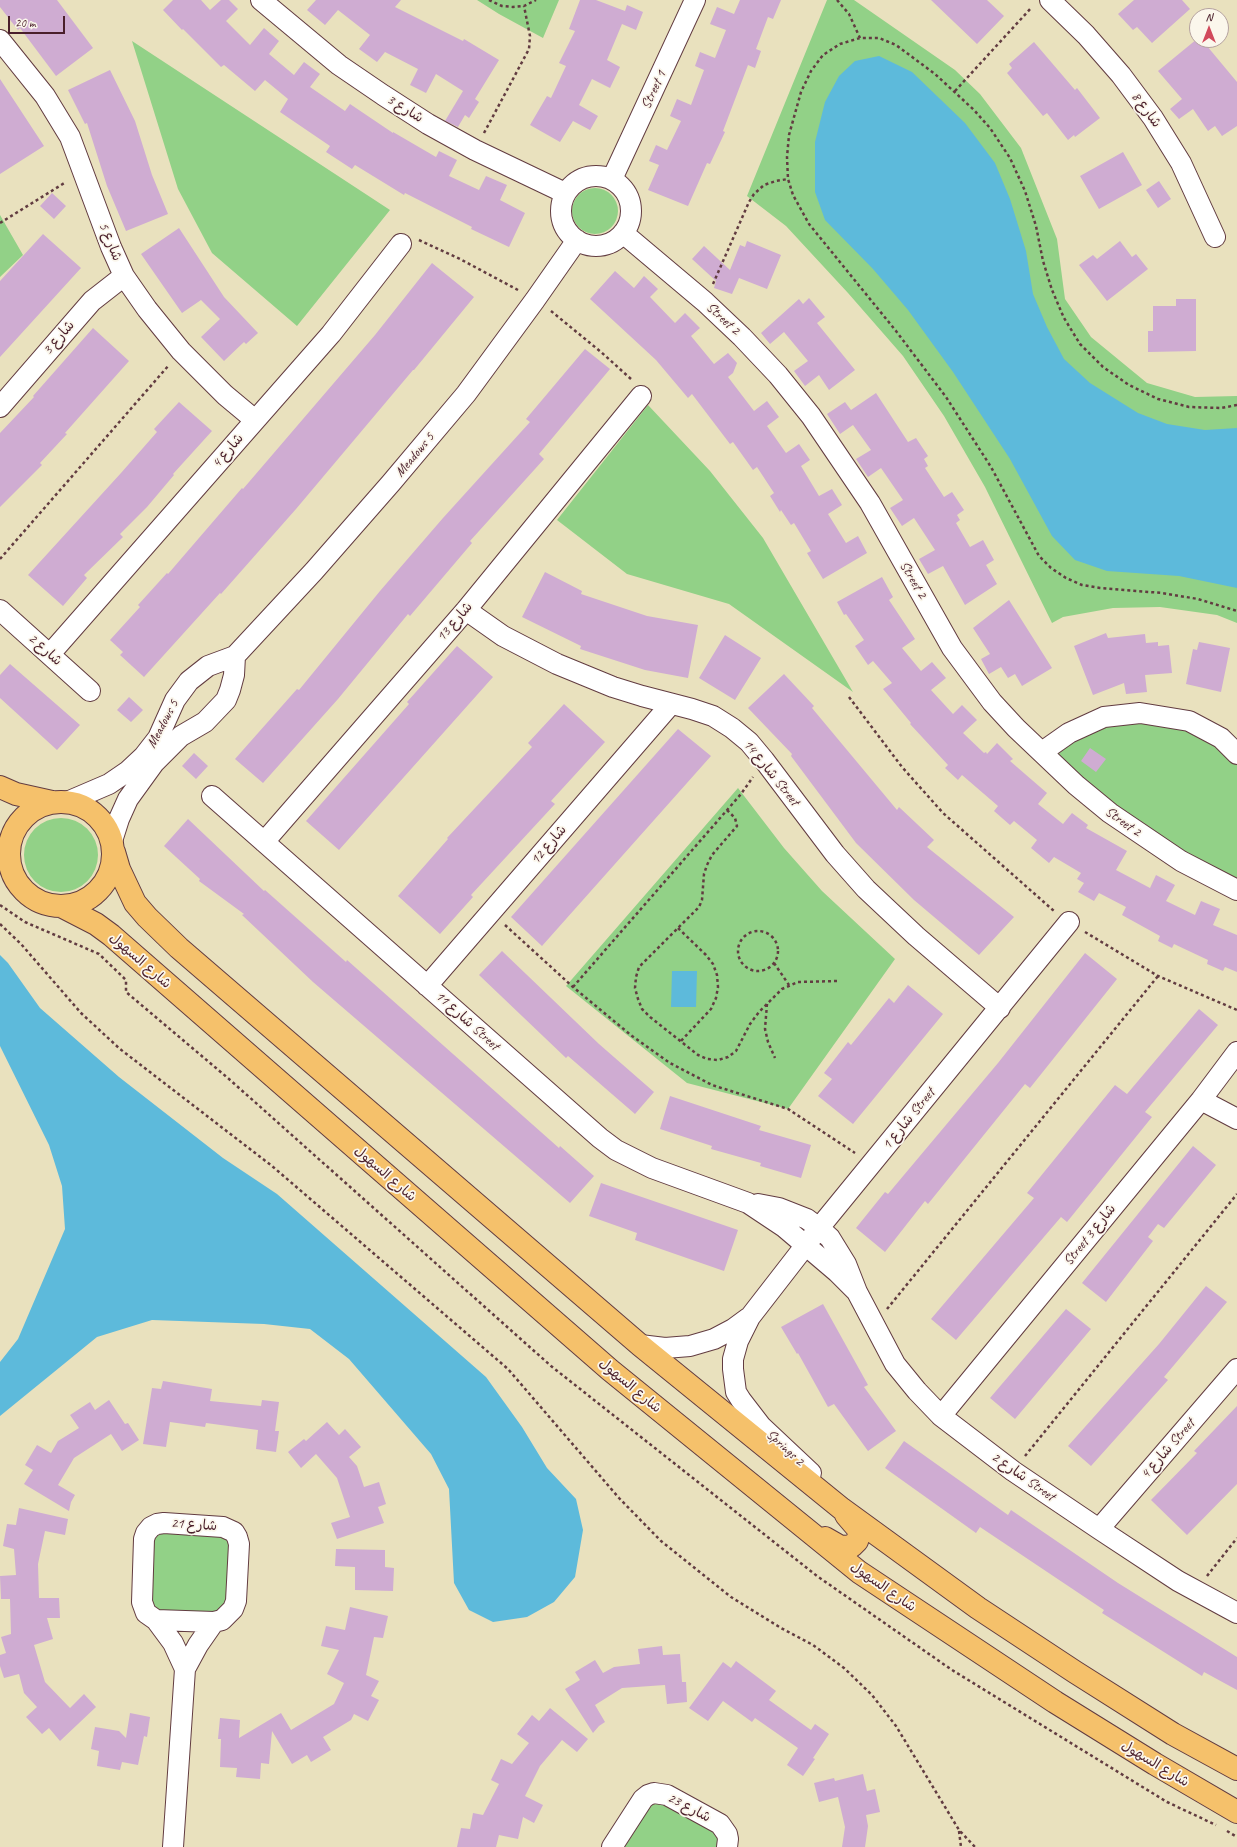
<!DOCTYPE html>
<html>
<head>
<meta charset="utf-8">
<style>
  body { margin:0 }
  #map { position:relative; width:1237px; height:1847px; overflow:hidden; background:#e9e1be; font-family:Caveat,sans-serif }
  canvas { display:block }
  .north { position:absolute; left:1189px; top:8px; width:40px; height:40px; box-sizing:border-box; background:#fbf7ec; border:1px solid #b4a19f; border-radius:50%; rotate:0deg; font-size:11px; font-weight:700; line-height:16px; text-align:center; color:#4a1f2b }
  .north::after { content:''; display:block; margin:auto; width:14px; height:18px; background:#d1495b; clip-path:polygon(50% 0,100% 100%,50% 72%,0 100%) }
  .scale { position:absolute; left:8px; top:16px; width:57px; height:18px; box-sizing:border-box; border:2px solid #4a1f2b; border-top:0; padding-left:5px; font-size:12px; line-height:14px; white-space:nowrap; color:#4a1f2b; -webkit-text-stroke:3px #fbf7ec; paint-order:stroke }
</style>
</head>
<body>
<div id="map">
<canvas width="1237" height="1847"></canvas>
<div class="north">N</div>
<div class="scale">20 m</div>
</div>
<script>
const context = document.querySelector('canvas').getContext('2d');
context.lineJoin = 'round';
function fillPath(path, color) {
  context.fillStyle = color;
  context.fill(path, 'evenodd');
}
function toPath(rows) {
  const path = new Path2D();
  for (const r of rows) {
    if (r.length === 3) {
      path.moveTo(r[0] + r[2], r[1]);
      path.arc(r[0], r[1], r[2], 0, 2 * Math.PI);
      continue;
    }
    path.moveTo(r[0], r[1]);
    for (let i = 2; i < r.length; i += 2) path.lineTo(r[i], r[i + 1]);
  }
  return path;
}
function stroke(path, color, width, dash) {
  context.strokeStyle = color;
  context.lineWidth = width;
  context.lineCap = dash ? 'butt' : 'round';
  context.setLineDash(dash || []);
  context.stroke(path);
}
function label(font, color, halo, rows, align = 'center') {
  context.font = font + ' Caveat,"Playpen Sans Arabic",sans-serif';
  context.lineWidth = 3.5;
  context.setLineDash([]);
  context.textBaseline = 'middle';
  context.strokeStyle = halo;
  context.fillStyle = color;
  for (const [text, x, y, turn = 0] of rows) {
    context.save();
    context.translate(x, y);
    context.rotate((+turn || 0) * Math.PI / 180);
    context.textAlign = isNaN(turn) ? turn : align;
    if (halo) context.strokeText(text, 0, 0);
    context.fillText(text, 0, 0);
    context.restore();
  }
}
fillPath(toPath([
  [477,0,559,0,543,38,499,14],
  [827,0,854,0,955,70,980,94,1021,148,1057,239,1065,299,1091,337,1147,383,1195,397,1237,396,1237,623,1217,615,1160,607,1113,608,1063,617,1052,623,985,487,944,416,903,356,848,293,786,226,747,196],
  [132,41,390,210,297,326,212,253,178,189],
  [595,211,23],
  [0,215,23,255,0,277],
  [648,405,710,471,763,538,853,692,729,604,627,574,557,520],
  [1104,717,1189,721,1237,754,1237,890,1219,882,1042,752],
  [738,788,784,848,822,891,895,959,788,1109,687,1083,566,986],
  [61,855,37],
  [166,1532,220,1534,231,1542,231,1602,222,1613,154,1611,149,1597,152,1541,158,1535],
  [660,1803,668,1804,714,1832,718,1837,719,1847,624,1847,646,1810,651,1805]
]), '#92d187');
fillPath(toPath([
  [879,56,912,72,965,123,995,163,1010,199,1026,251,1033,294,1047,327,1064,359,1090,383,1138,413,1167,424,1205,430,1237,428,1237,588,1179,576,1107,571,1075,560,1052,536,1010,459,953,372,908,310,873,269,825,220,815,192,815,142,825,102,839,76,855,61],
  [0,955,8,963,40,1008,119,1077,223,1158,277,1194,486,1377,522,1427,547,1468,576,1499,583,1530,575,1577,554,1602,527,1617,493,1622,469,1610,454,1583,449,1489,431,1454,349,1359,310,1329,264,1324,152,1320,97,1337,0,1416,0,1362,18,1339,65,1229,62,1186,49,1145,0,1046],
  [672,971,697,971,696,1007,671,1007]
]), '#5dbadb');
fillPath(toPath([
  [0,0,57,0,93,48,56,76,20,28,18,30,0,7],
  [173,0,201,0,210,10,221,0,229,0,238,9,226,21,250,45,264,28,279,41,269,54,294,75,304,62,320,74,310,87,345,111,350,104,393,133,393,132,436,157,439,151,457,160,449,176,479,190,486,176,507,185,500,200,525,213,509,247,471,229,472,227,405,193,404,195,355,165,352,169,326,152,330,146,280,112,288,99,265,80,255,91,224,65,221,67,183,29,182,30,163,10],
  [316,0,401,0,395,7,463,41,464,39,499,60,475,99,479,102,469,118,465,115,458,127,445,121,463,91,436,74,426,93,410,85,418,69,385,52,377,62,359,49,370,35,338,10,325,25,307,10],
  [580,0,596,0,625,11,627,5,643,12,636,30,622,24,607,60,620,67,610,88,592,79,579,105,598,116,590,130,573,121,560,142,530,125,547,96,551,98,566,66,559,63,575,31,569,29],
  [740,0,781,0,773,19,768,17,756,49,761,51,755,68,748,65,723,131,725,132,710,164,707,163,688,206,648,190,659,165,649,161,656,145,667,150,681,121,670,116,677,99,691,105,704,70,695,66,700,52,715,58,726,30,710,24,717,7,734,14],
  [931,0,987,0,1004,16,977,44],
  [1134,0,1182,0,1190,9,1152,43,1137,27,1133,30,1118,14],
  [1197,39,1202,40,1237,82,1237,126,1222,136,1215,126,1208,131,1193,109,1179,119,1170,109,1182,99,1158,71],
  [1034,42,1075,90,1077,88,1100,118,1075,137,1074,135,1068,140,1047,113,1043,116,1007,73,1012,68,1009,64],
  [110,70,135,121,152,175,168,214,126,231,107,186,87,123,85,124,68,90],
  [0,79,44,146,0,174],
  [1123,152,1142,185,1099,209,1080,176],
  [1159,181,1171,199,1158,208,1146,190],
  [52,193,66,206,54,219,40,206],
  [179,228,224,297,258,333,246,344,244,342,224,361,201,337,220,319,201,300,182,313,141,254],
  [43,234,81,268,0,357,0,281],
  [747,241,781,255,767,289,739,278,732,294,714,288,716,281,692,259,704,246,730,270,740,245,745,247],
  [1120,241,1132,257,1136,254,1148,269,1107,301,1079,265,1093,255,1097,259],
  [432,263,474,297,414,370,413,370,296,509,221,594,220,593,144,677,120,655,123,652,110,640,140,607,138,605,167,573,168,574,242,488,243,489,375,335],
  [615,271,634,288,644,276,658,289,650,297,675,323,685,313,700,328,691,336,714,364,728,353,737,363,733,373,728,377,754,411,767,401,779,417,767,426,786,453,799,444,810,460,801,466,819,496,832,489,842,505,828,514,846,543,858,536,867,553,823,579,807,553,811,551,794,523,791,525,781,510,780,512,770,496,774,493,757,467,753,470,733,442,730,444,692,394,688,398,656,360,590,299],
  [809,298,825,317,817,323,855,370,829,390,819,375,805,386,794,371,808,361,784,332,770,344,761,333,799,299,803,304],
  [1176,299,1196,299,1196,351,1148,352,1148,331,1153,331,1153,306,1176,306],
  [93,328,129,361,65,433,67,434,40,463,42,465,0,507,0,433,34,397,33,396],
  [585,349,610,369,539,454,544,459,470,541,472,543,410,616,408,614,338,699,263,783,235,759,297,689,299,690,380,591,443,518,530,422,526,419],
  [876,393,908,442,916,438,928,456,924,459,928,466,925,468,944,497,952,492,964,510,957,515,960,520,956,523,970,547,983,540,994,560,986,565,997,584,965,605,943,566,928,574,919,559,935,550,914,518,902,526,890,508,903,500,881,468,868,477,856,459,871,450,853,425,840,434,827,414,845,402,851,410],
  [179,402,212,431,173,474,174,475,147,507,120,534,123,537,84,575,87,578,63,606,28,575,121,473,157,432,154,429],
  [545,572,582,591,581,594,647,616,698,625,688,678,645,670,580,649,581,646,522,617],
  [882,577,893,597,889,600,915,639,902,648,921,671,932,662,946,678,931,690,953,714,962,705,977,720,963,733,984,753,986,752,987,754,997,743,1013,759,1010,761,1047,793,1038,804,1063,824,1072,813,1088,825,1086,828,1127,851,1116,870,1150,888,1156,875,1175,885,1166,901,1195,915,1201,901,1220,909,1213,925,1237,935,1237,972,1225,967,1223,971,1207,964,1208,960,1174,944,1172,948,1158,941,1160,936,1122,915,1126,907,1099,893,1094,901,1078,892,1084,883,1077,879,1081,873,1054,857,1049,863,1031,848,1037,840,1014,821,1010,825,994,811,998,806,962,775,958,780,945,768,948,765,910,724,911,723,883,689,892,683,873,661,868,665,855,646,864,640,846,614,844,615,837,602],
  [1009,600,1052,668,1022,686,1015,674,1008,678,1001,667,989,674,981,659,990,654,973,628],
  [1106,633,1108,638,1145,634,1146,643,1158,642,1158,646,1169,645,1172,673,1145,675,1147,692,1126,694,1124,683,1093,695,1074,646],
  [725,635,761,658,735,700,699,678],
  [1199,642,1230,648,1221,692,1186,684,1193,649,1197,650],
  [457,646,493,677,339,850,306,821,409,704,407,702],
  [10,664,80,725,57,750,0,698,0,675],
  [784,674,814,706,812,708,897,810,899,807,934,840,927,847,1014,917,979,955,914,900,856,843,791,756,792,754,748,708],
  [129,697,143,710,131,722,117,710],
  [564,704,605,742,551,801,555,804,471,895,473,897,440,934,398,896,448,839,447,838,532,747,528,743],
  [678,729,711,756,542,946,511,917],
  [1090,748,1106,759,1096,772,1081,761],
  [194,753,208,766,196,779,182,766],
  [188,819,264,891,265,890,346,962,347,960,559,1148,560,1146,594,1176,570,1203,313,982,242,915,244,914,199,881,200,879,164,846],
  [502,951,599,1044,654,1092,635,1114,568,1056,566,1058,479,975],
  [1085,953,1117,979,1030,1088,1025,1084,928,1204,925,1201,885,1252,856,1228,885,1192,888,1194,998,1063],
  [908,985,943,1014,853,1124,818,1096,832,1079,824,1073,848,1042,851,1045,889,998,894,1003],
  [1199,1009,1218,1025,1145,1112,1152,1117,1067,1222,1061,1217,956,1340,931,1319,1034,1198,1027,1193,1115,1085,1127,1094],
  [670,1096,761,1126,759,1130,811,1145,801,1178,760,1166,761,1163,711,1149,712,1146,660,1129],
  [1193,1146,1216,1165,1164,1228,1158,1224,1148,1237,1153,1241,1106,1302,1082,1283],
  [601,1183,738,1230,724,1271,635,1240,637,1233,589,1216],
  [1206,1286,1227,1302,1164,1377,1168,1380,1091,1466,1068,1446,1159,1344],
  [823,1304,868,1385,864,1387,896,1431,868,1451,834,1404,828,1407,798,1353,797,1354,781,1327],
  [1066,1309,1091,1329,1015,1419,990,1398],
  [163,1381,212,1389,210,1401,261,1406,262,1400,279,1402,275,1431,279,1431,276,1452,256,1449,258,1430,206,1423,205,1427,170,1422,166,1447,143,1444,152,1388,161,1389],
  [109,1400,125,1424,128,1423,139,1440,122,1451,111,1434,74,1458,58,1485,75,1495,71,1502,69,1511,24,1484,33,1470,25,1465,37,1445,51,1453,58,1441,79,1428,70,1415,90,1402,95,1410],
  [1237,1406,1237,1484,1187,1535,1151,1500,1197,1453,1194,1451],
  [327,1422,339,1435,345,1429,361,1447,349,1457,357,1466,364,1487,379,1482,386,1504,378,1507,384,1523,337,1539,331,1523,350,1517,337,1478,316,1454,301,1468,288,1452,304,1439,306,1441],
  [904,1441,1008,1515,1011,1510,1118,1583,1237,1657,1237,1690,1204,1672,1202,1676,1102,1613,1104,1610,980,1527,976,1533,885,1468],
  [19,1508,68,1519,65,1535,45,1531,38,1564,39,1598,59,1598,60,1618,47,1618,53,1639,34,1645,45,1682,70,1708,84,1694,96,1707,60,1741,49,1728,42,1734,26,1717,37,1707,24,1693,19,1674,4,1678,0,1666,0,1655,6,1653,1,1637,11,1634,10,1599,1,1599,0,1576,16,1575,14,1549,3,1546,7,1524,16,1525],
  [336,1549,385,1550,385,1567,394,1568,393,1591,355,1590,355,1567,335,1566],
  [350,1607,388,1616,383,1638,374,1637,366,1675,379,1681,371,1696,379,1700,368,1721,354,1714,351,1720,323,1737,331,1750,311,1762,307,1755,292,1764,272,1731,269,1764,261,1763,260,1779,236,1777,237,1768,220,1767,221,1739,218,1739,220,1718,240,1720,239,1738,281,1713,291,1730,334,1704,344,1683,327,1674,339,1650,321,1646,326,1626,345,1630],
  [662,1646,663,1655,680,1654,682,1682,686,1682,687,1702,667,1704,665,1685,622,1688,595,1705,605,1722,599,1726,593,1733,565,1689,580,1680,575,1672,595,1660,603,1673,614,1667,640,1664,638,1649],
  [736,1661,776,1691,769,1700,811,1730,815,1724,829,1734,813,1758,815,1759,803,1776,787,1765,798,1748,755,1718,752,1722,723,1701,708,1721,689,1708,723,1662,731,1668],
  [550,1708,588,1739,577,1752,562,1740,540,1766,525,1796,543,1805,534,1823,523,1817,518,1839,499,1835,496,1847,457,1847,461,1828,470,1829,473,1813,483,1815,499,1784,491,1780,501,1759,512,1764,529,1743,517,1734,532,1715,539,1721],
  [130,1713,150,1717,147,1737,144,1736,138,1765,122,1762,120,1770,97,1766,99,1751,91,1749,95,1727,119,1731,126,1738],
  [863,1774,867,1791,875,1789,880,1812,866,1815,868,1826,865,1847,842,1847,845,1827,838,1797,819,1802,814,1783,834,1778,835,1781]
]), '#cfacd2');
const minor = toPath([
  [261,0,339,65,383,95,428,124,475,150,565,193],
  [1050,0,1086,35,1121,75,1153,118,1181,163,1215,237],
  [0,40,45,96,70,137,111,247,124,276,147,309,181,351,225,395,255,420],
  [596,211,35],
  [612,179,695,0],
  [623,233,705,302,742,337,778,375,811,416,870,503,952,648,992,702,1016,728,1076,785,1110,813,1181,861,1237,890],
  [0,407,92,301,124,276],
  [0,610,90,691],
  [466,610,503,636,557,664,613,687,642,696,692,709,713,716,732,728,749,742,764,760,835,854,866,889,916,936,1000,1008],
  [50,654,331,334,401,244],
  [1042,752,1069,733,1104,717,1140,713,1189,721,1221,738,1237,754],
  [212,796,600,1138,616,1150,652,1168,748,1203,784,1227,837,1272,857,1292],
  [67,802,109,784,128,771,144,756,158,738,175,700,189,681,208,666,235,656,314,571,391,483,466,394,535,300,577,240],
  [112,841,119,819,128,799,154,763,181,736,205,722,226,700,230,690,234,675,235,656],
  [264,842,466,610,641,396],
  [427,986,671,704],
  [1201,1100,1237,1119],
  [758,1204,779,1208,807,1219,819,1228,830,1238,846,1264,857,1292,895,1364,917,1391,941,1416,1013,1471,1099,1529,1178,1581,1237,1613],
  [640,1345,665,1348,690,1346,714,1339,733,1329,748,1318],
  [941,1416,1201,1100,1237,1052],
  [811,1473,761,1426,741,1400,736,1392,733,1369,733,1359,738,1341,750,1317,819,1228,1069,922],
  [164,1523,223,1527,234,1532,237,1537,239,1544,236,1601,233,1609,222,1620,214,1622,156,1620,146,1613,142,1602,144,1539,146,1533,151,1527,157,1524,164,1523],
  [1099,1529,1237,1369],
  [156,1620,173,1643,185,1669],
  [173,1847,185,1669,198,1645,214,1622],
  [612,1847,643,1799,648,1795,654,1793,667,1795,720,1824,727,1834,728,1839,727,1847]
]);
const major = toPath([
  [0,787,16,794,52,802],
  [61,854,52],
  [114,852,119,869,135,903,147,917,179,948,640,1345,842,1509,978,1608,1075,1672,1173,1734,1237,1769],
  [63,907,96,924,111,935,610,1370,859,1572,1055,1702,1155,1764,1237,1812],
  [825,1538,839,1546,845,1547,852,1546,857,1541,859,1535,858,1529,846,1515]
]);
stroke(minor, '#623c41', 22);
stroke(major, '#623c41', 24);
stroke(toPath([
  [489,0,502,6,513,7,524,6,536,0],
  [837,0,849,14,860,38],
  [955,91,1032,7],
  [484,133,529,49,530,36,524,6],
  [0,223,66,182],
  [419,240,460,259,518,290],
  [713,284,749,202,754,194,764,185,776,181,788,179],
  [551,311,601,352,631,379],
  [1237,405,1221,408,1189,407,1158,399,1129,385,1103,367,1080,344,1064,318,1052,290,1043,261,1036,226,1025,191,1010,158,990,128,974,110,935,74,896,45,879,38,860,38,840,44,823,55,811,71,801,92,789,135,787,157,788,179,793,195,809,224,896,331,946,397,991,467,1039,556,1051,568,1066,578,1082,585,1100,588,1162,593,1198,599,1237,611],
  [0,559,169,365],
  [849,697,902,767,943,813,1054,911],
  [727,810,735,818,737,826,712,855,707,865,704,874,702,900,699,907,639,967,636,977,635,988,638,999,642,1009,650,1017,698,1055,707,1059,718,1060,728,1057,736,1051,750,1024,759,1012,782,989,798,982,839,981],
  [0,905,25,922,99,954,126,980,126,992,229,1079,551,1366,817,1576,952,1670,1167,1802,1216,1825],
  [0,924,21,944,81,1013,120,1049,272,1166,508,1369,619,1498,661,1541,731,1597,781,1628,813,1645,844,1668,872,1695,896,1726,959,1830,975,1847],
  [505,925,573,987,632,1036,670,1063,712,1085,788,1109,855,1153],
  [678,928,706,955,713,964,717,975,718,987,716,998,711,1009,680,1042],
  [758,951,20],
  [1085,932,1158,976,1237,1010],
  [774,963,789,985],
  [573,987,741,794,753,777],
  [767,1004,765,1029,768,1042,775,1058],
  [887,1309,1158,976],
  [1025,1456,1237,1194],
  [1207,1576,1237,1538],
  [959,1831,961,1847],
  [1227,1831,1237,1837]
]), '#623c41', 2.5, [3, 3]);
stroke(minor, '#fff', 20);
stroke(major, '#f5c16b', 22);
label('14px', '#4a1f2b', '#fbf7ec', [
  ["Street 1",654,90,-65],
  ["شارع 3",405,109,32],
  ["شارع 8",1146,110,54],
  ["شارع 5",110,242,68],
  ["Street 2",723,319,43],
  ["شارع 3",59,338,-49],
  ["شارع 4",228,451,-49],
  ["Meadows 5",415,455,-50],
  ["Street 2",913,580,60],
  ["شارع 13",455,622,-49],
  ["شارع 2",45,650,42],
  ["Meadows 5",163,724,-62],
  ["شارع 14 Street",771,773,51],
  ["Street 2",1123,822,36],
  ["شارع 12",549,845,-49],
  ["شارع السهول",140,961,41],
  ["شارع 11 Street",467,1021,42],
  ["شارع 1 Street",909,1119,-51],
  ["شارع السهول",385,1174,41],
  ["Street شارع 3",1090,1235,-51],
  ["شارع السهول",630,1386,40],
  ["Springs 2",785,1448,43],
  ["شارع 4 Street",1168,1449,-49],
  ["شارع 2 Street",1023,1477,35],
  ["شارع 21",194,1525,4],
  ["شارع السهول",883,1587,35],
  ["شارع السهول",1155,1764,31],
  ["شارع 23",689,1808,28]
]);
</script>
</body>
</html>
